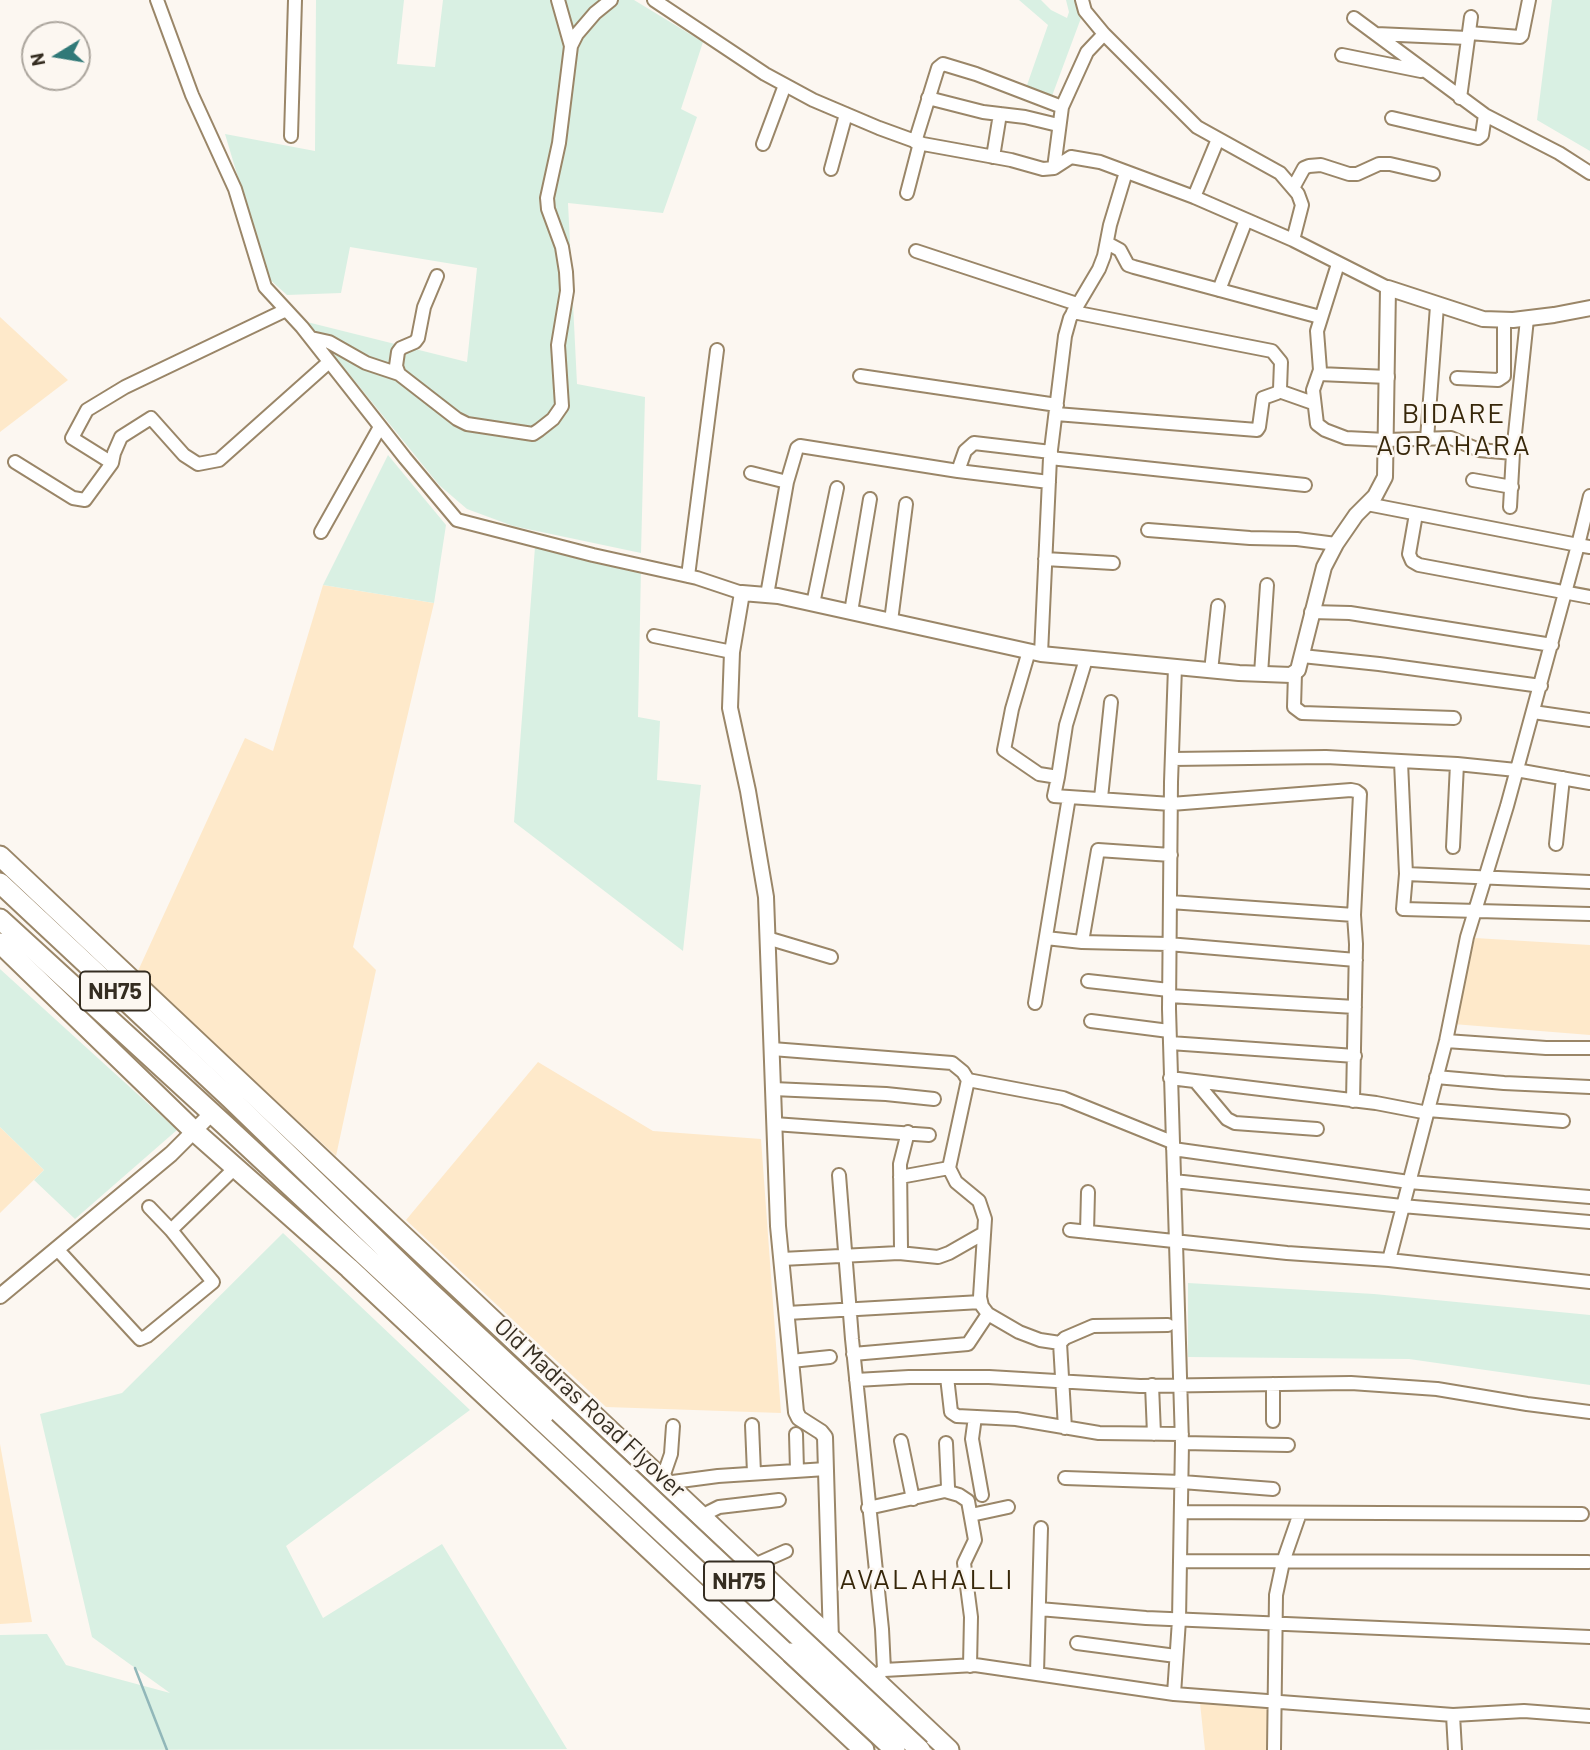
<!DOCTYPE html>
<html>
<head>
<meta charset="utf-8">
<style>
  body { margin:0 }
  #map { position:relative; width:1590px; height:1750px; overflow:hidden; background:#fcf7f1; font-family:Barlow,sans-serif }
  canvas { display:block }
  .north { position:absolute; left:21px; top:21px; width:70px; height:70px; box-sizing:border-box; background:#fcf7f1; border:2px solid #aca69e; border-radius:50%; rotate:259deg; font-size:19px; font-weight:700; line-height:28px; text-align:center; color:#352d21 }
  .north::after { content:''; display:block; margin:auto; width:24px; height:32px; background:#307978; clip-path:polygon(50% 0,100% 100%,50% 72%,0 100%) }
</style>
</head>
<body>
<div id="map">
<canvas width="1590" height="1750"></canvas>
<div class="north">N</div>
</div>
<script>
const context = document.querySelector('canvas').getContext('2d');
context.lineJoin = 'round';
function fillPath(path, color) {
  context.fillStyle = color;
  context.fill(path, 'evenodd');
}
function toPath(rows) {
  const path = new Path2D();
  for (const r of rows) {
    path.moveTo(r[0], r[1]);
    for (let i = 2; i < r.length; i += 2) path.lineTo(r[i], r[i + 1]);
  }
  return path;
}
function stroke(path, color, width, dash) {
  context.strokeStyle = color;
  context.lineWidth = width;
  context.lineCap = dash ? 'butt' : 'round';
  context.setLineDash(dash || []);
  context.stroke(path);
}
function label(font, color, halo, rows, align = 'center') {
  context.font = font + ' Barlow,sans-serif';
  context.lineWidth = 5;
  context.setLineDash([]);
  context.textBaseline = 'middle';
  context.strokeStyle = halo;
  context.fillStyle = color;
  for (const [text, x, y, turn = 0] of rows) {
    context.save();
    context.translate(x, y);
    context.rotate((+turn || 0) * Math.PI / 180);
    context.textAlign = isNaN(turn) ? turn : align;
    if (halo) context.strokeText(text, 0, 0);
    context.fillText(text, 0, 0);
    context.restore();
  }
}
fillPath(toPath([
  [0,317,68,380,0,432],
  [323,585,434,603,353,947,376,970,336,1156,137,973,245,738,273,751],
  [1475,938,1590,945,1590,1035,1453,1024],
  [538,1062,653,1131,761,1139,781,1413,606,1407,406,1220],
  [0,1127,44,1170,0,1213],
  [0,1444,32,1622,0,1624],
  [1200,1703,1271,1707,1269,1750,1205,1750]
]), '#fee9ca');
fillPath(toPath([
  [316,0,404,0,397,64,435,67,443,0,634,0,703,42,681,109,697,117,663,213,568,203,577,384,645,397,641,553,513,526,467,509,439,485,307,322,467,362,477,268,350,247,341,293,287,295,268,278,225,134,315,151],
  [1019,0,1041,0,1051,10,1067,18,1069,12,1066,0,1076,0,1081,18,1052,96,1026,88,1048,25],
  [1552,0,1590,0,1590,151,1537,120],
  [388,455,446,525,434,603,323,585],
  [535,547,641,569,638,717,660,721,657,780,701,785,683,951,514,822],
  [0,969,177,1130,75,1219,34,1180,44,1170,0,1127],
  [283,1233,470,1410,286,1546,323,1618,442,1544,567,1749,0,1750,0,1635,47,1634,66,1665,170,1693,92,1637,40,1414,122,1393],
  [1188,1283,1374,1294,1590,1315,1590,1385,1409,1359,1188,1357]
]), '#d9f0e3');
stroke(toPath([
  [135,1668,167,1750]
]), '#91b7b9', 2.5);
const minor = toPath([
  [157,0,192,95,235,189,265,287,302,327,405,458,457,520,593,555,697,578,742,593],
  [558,0,571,46],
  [654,0,765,74,813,100,879,128,923,144,1011,160,1043,169,1054,168,1071,157,1100,162,1194,197,1293,240,1388,288],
  [1082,0,1085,11,1104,34,1197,127,1280,173,1298,194,1302,205,1293,240],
  [1354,18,1485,115,1559,153,1590,173],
  [1469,33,1520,37,1522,35,1529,0],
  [1376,34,1468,38],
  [1342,55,1421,71],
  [928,98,983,112,1025,117,1058,125],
  [1460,98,1471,17],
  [1392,118,1478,138,1482,135,1485,115],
  [291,136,295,0],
  [915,142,938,68,943,64,976,74,1062,107],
  [763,144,785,85],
  [993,157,1000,114],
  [1054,168,1062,107,1087,52,1104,34],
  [831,169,846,114],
  [1293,188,1304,168,1309,166,1321,165,1349,174,1357,174,1379,164,1390,164,1433,174],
  [907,193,920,143],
  [1194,197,1218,139],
  [1107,243,1120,250,1128,265,1134,267,1320,317],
  [916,251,1077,304],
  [1338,264,1317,331,1320,370,1313,390,1317,424,1325,430,1346,438,1386,440,1451,438,1479,450,1513,453,1510,507],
  [437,276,424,307,418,338,415,342,401,348,398,352,396,366,399,374,457,419,467,424,533,434,539,430,553,419,562,406,558,345,567,291,566,272,562,247,548,209,547,198,559,143,571,46,577,34,595,13,611,0],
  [1219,290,1246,220],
  [311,338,329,342,366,363,399,374],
  [1319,374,1388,377],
  [860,376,1057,405],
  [1457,378,1498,380,1504,376,1504,320],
  [1279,391,1313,403],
  [1056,414,1257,430,1259,427,1263,398,1277,393,1280,389,1281,362,1272,351,1073,312],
  [1427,439,1437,306],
  [1513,453,1527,319],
  [1050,458,1305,485],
  [15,462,73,498,85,500,112,463,72,438,87,410,125,387,286,310],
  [112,463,114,453,121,437,151,418,184,455,198,464,219,460,329,362],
  [958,471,965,451,974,443,1051,452],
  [751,473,787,482],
  [1473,480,1512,487],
  [1590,496,1578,545,1590,547],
  [1367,504,1578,545,1507,806,1467,937,1446,1041,1389,1260],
  [1416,514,1409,554,1412,561,1419,565,1590,597],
  [1148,530,1250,538,1297,539,1336,544],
  [321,532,380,427],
  [1045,559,1113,563],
  [688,576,717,350],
  [767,595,787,482,797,448,800,446,958,471,1049,482],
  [813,604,837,488],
  [851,612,870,499],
  [1311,612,1350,613,1552,645],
  [891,621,906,504],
  [654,636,732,652],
  [1029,651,1012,709,1004,750,1039,774,1058,777,1054,796,1069,797],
  [1041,654,1050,458,1065,336,1070,318,1099,269,1104,256,1110,225,1126,172],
  [1302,656,1379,664,1541,686],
  [1211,671,1218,606],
  [1295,673,1294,707,1302,713,1454,718],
  [1261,674,1267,585],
  [1533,712,1590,720],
  [1172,759,1326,757,1457,764,1516,770,1590,783],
  [1401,762,1406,874,1403,909,1590,914],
  [1058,777,1066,725,1086,659],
  [1101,798,1111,702],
  [1556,844,1563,778],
  [1453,847,1457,764],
  [1406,874,1590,882],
  [1170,902,1354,915],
  [767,938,831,957],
  [1046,938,1082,942,1168,944,1356,960],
  [1082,942,1098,850,1171,855],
  [1088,981,1169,990],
  [1169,996,1355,1007],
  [1035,1003,1069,797,1171,804,1351,790,1356,791,1360,794,1354,915,1356,944,1353,1101],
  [1091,1021,1169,1031],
  [1446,1041,1546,1048,1590,1048],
  [1170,1043,1355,1056],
  [772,1049,952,1063,963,1072,968,1080,1063,1098,1172,1142],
  [1436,1077,1504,1083,1590,1087],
  [1170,1078,1376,1103,1428,1113],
  [968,1080,949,1168,956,1182,979,1201,985,1219,980,1297,982,1306,988,1314,1019,1332,1040,1340,1060,1343],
  [1196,1082,1227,1119,1235,1123,1317,1129],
  [773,1089,886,1094,934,1099],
  [1428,1110,1563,1121],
  [774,1124,929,1135],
  [1173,1149,1409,1182,1590,1197],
  [839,1175,852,1339,882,1629,884,1670],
  [900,1177,949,1168],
  [1174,1181,1402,1206,1590,1222],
  [149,1207,171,1230],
  [1070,1230,1287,1253,1389,1260,1590,1282],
  [1087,1232,1088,1192],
  [57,1249,140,1339,147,1336,213,1282,171,1230,236,1167],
  [899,1253,938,1257,949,1253,984,1233],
  [782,1259,899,1253,901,1249,900,1164,908,1132],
  [787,1313,981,1302],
  [853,1354,968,1344,988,1314],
  [791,1361,830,1357],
  [947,1377,951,1412,957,1416,1016,1419,1099,1433,1182,1434],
  [856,1380,909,1377,989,1377,1140,1386,1351,1383,1437,1389,1527,1404,1590,1412],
  [1152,1385,1154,1434],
  [975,1417,972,1439,982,1495],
  [1273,1421,1273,1384],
  [752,1425,754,1473],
  [1065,1428,1060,1343,1065,1338,1093,1326,1168,1325],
  [796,1434,797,1470],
  [901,1441,913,1499],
  [1182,1443,1288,1445],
  [1065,1478,1182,1482,1273,1489],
  [662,1480,671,1454,673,1426],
  [665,1483,718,1476,826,1469],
  [945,1491,948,1487,946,1443],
  [868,1508,945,1491,959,1495,968,1501,975,1540,964,1563,971,1617,970,1666],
  [1181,1512,1582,1514],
  [971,1515,1008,1507],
  [703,1519,709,1512,719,1507,779,1500],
  [1180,1561,1588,1562],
  [752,1566,786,1551],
  [1039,1609,1146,1618,1590,1637],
  [1077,1643,1176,1656],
  [1037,1673,1041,1528],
  [868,1681,884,1670,975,1665,1174,1694,1453,1715,1455,1750],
  [1174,1694,1179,1620,1182,1443,1169,1009,1171,782,1175,667],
  [1453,1715,1524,1711,1590,1716],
  [1274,1750,1276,1595,1283,1562,1300,1513]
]);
const tertiary = toPath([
  [0,1296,171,1154,212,1113],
  [831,1641,825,1437,821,1432,799,1418,796,1412,778,1226,766,897,748,791,730,708,732,652,742,593,778,596,1041,654,1239,673,1291,675,1298,670,1324,567,1336,544,1356,515,1375,496,1385,477,1388,288,1483,319,1513,320,1554,315,1590,308]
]);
const primary = toPath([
  [0,856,949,1750],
  [0,943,193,1130,349,1268,864,1750]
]);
const trunk = toPath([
  [0,883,230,1098,428,1290,559,1412],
  [0,919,226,1126,791,1653],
  [230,1098,242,1085]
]);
stroke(minor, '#9a8668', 16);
stroke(tertiary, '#9a8668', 18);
stroke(primary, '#9a8668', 23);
stroke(trunk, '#9a8668', 23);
stroke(minor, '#fff', 12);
stroke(tertiary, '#fff', 14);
stroke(primary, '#fff', 19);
stroke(trunk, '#fff', 19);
const trunkBridge = toPath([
  [559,1412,920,1750],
  [791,1653,895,1750]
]);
stroke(trunkBridge, '#9a8668', 23, []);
stroke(trunkBridge, '#fff', 19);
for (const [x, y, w] of [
  [115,991,70],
  [739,1581,70]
]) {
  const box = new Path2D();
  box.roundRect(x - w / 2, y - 19.5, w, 39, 5);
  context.fillStyle = '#fcf7f1';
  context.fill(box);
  stroke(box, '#352d21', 2);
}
label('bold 23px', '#352d21', null, [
  ["NH75",115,991],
  ["NH75",739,1581]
]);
label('24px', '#352d21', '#fcf7f1', [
  ["Old Madras Road Flyover",590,1408,43]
]);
context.letterSpacing = '2px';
label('28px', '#37270a', '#fcf7f1', [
  ["BIDARE",1454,414],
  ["AGRAHARA",1454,446],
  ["AVALAHALLI",927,1580]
]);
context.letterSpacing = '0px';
</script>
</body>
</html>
